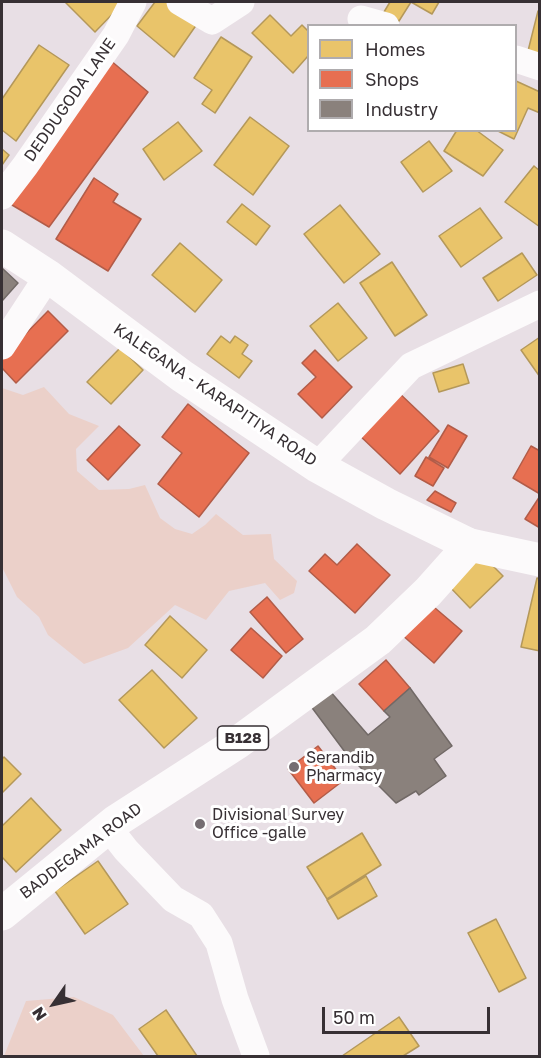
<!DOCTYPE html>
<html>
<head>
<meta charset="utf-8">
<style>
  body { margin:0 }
  #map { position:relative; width:541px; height:1058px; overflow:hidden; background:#e8dfe5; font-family:"Golos Text",sans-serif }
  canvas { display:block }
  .frame { position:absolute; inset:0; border:3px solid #373034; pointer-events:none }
  .legend { position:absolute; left:307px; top:24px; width:210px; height:108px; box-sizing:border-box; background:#fff; border:2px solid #afacae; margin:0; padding:8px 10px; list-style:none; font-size:18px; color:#373034 }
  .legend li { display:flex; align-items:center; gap:12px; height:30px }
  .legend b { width:30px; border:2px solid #afacae }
  .north { position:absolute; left:24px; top:974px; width:60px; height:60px; -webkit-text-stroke:4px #fff; paint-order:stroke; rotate:236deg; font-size:16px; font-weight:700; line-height:24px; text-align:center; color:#373034 }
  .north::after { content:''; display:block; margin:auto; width:21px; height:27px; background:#373034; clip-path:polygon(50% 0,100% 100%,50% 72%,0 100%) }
  .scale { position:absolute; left:322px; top:1007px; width:168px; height:27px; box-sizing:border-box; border:3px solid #373034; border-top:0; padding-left:8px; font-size:18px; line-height:21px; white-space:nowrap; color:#373034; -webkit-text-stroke:4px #fff; paint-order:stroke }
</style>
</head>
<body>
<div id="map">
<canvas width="541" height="1058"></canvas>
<div class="frame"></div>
<ul class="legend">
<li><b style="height:16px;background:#e9c46a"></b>Homes</li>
<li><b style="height:16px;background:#e76f51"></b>Shops</li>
<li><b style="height:16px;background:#8a817c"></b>Industry</li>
</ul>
<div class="north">N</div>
<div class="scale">50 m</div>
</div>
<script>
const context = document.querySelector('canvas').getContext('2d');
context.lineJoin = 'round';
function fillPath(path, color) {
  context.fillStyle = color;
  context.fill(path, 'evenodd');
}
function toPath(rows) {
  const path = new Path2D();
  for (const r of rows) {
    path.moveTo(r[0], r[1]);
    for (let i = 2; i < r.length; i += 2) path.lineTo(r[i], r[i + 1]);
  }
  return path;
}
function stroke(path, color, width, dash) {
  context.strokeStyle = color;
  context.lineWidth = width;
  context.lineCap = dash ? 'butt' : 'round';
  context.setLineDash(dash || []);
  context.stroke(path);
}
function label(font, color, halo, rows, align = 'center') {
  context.font = font + ' "Golos Text",sans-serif';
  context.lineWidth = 6;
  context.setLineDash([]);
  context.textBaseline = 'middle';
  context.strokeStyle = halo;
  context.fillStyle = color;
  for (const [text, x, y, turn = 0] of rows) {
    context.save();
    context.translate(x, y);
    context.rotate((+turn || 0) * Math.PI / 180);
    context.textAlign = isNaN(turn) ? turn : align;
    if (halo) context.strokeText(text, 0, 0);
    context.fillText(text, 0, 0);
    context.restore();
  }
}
fillPath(toPath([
  [44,387,69,414,99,426,76,449,77,471,99,490,129,489,145,485,160,518,175,529,192,534,205,525,216,514,243,535,271,534,274,559,297,581,294,593,280,600,265,583,229,591,206,620,175,605,128,648,84,664,48,635,39,617,17,597,2,567,2,388,23,395],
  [74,997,113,1015,144,1056,4,1056,26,1001]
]), '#ebd0c9');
const homes = toPath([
  [65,2,124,2,95,32,65,2],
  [155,2,170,2,197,24,174,57,137,26,155,2],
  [390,2,411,2,399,21,384,12,390,2],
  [411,2,439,2,432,14,411,2],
  [538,11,540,11,540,54,528,51,538,11],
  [270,15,291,36,302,25,308,31,308,56,293,73,252,33,270,15],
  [221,37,252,57,215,113,202,104,212,90,194,78,221,37],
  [39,45,69,65,16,141,2,130,2,99,39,45],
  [516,81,540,92,540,113,528,108,514,139,496,130,516,130,516,81],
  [250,117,289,146,253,195,214,165,250,117],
  [178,122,202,151,164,180,143,149,178,122],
  [457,130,476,130,503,150,483,176,444,151,457,130],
  [429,141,452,171,423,192,401,162,429,141],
  [2,149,9,155,2,165,2,149],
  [534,166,540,171,540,227,505,202,534,166],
  [242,204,270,226,256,245,227,222,242,204],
  [340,205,380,254,344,283,304,234,340,205],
  [480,208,502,238,461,267,439,236,480,208],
  [180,243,222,280,195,312,152,275,180,243],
  [522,253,537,275,498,301,483,278,522,253],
  [392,262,427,315,395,336,360,283,392,262],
  [338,303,367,338,338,361,310,326,338,303],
  [221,336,230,343,235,336,248,345,242,354,252,361,239,378,207,354,221,336],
  [540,337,540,377,521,350,540,337],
  [120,348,143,370,111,404,87,382,120,348],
  [463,364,469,383,439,392,433,373,463,364],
  [481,554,503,576,470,608,448,585,481,554],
  [537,578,540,579,540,651,521,647,537,578],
  [170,616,207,650,182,678,145,645,170,616],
  [152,670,197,718,164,748,119,700,152,670],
  [4,757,21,774,2,793,2,759,4,757],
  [31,798,61,830,16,872,2,857,2,826,31,798],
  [362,833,381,865,327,899,307,867,362,833],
  [98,861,128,904,85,934,55,891,98,861],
  [366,876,377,896,338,919,327,900,366,876],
  [496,919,526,978,499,992,468,933,496,919],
  [166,1010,197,1056,158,1056,139,1029,166,1010],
  [399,1017,419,1046,403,1056,342,1056,399,1017]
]);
fillPath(homes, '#e9c46a');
stroke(homes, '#b4985a', 1.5);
const shops = toPath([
  [110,60,148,92,49,227,7,202,110,60],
  [94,178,118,194,113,202,141,219,108,271,56,239,94,178],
  [48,311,68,331,16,383,2,368,2,358,48,311],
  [315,350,352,387,322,418,298,394,316,377,302,363,315,350],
  [397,391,439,431,400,474,357,433,397,391],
  [188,404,249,453,199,517,158,484,182,453,162,437,188,404],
  [448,425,467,436,448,468,429,457,448,425],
  [119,426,140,445,108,480,87,460,119,426],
  [531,446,540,451,540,494,513,478,531,446],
  [426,457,444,468,433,486,415,476,426,457],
  [435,491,456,503,451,512,427,500,435,491],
  [540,496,540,528,525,519,540,496],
  [357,544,390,575,355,613,309,571,325,554,337,565,357,544],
  [267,597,303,639,286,653,250,612,267,597],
  [428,602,462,631,434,663,401,634,428,602],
  [251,628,282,656,263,678,231,650,251,628],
  [386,660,410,688,384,711,359,684,386,660],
  [318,746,344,780,314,803,288,769,318,746]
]);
fillPath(shops, '#e76f51');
stroke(shops, '#b25c48', 1.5);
const industry = toPath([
  [2,268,18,283,2,301,2,268],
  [410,688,452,746,434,759,446,776,419,795,416,791,396,803,345,752,310,705,329,690,368,735,390,717,384,711,410,688]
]);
fillPath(industry, '#8a817c');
stroke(industry, '#716966', 1.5);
stroke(toPath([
  [180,2,212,21,241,2],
  [361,19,386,26],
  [516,59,540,67],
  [2,196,25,166,116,35,133,2],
  [2,346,48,276],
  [317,466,411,366,540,304],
  [108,827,126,850,173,899,201,915,219,943,235,999,256,1056]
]), '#fcfafb', 27);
stroke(toPath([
  [2,246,48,276,182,376,317,466,386,504,470,545]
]), '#fcfafb', 33);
stroke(toPath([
  [2,914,116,821,237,743,378,640,428,592,470,545,540,560]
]), '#fcfafb', 33);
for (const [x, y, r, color] of [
  [294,767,6,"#756d72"],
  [200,824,6,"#756d72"]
]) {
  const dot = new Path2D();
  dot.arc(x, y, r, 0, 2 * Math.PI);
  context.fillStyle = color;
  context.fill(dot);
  stroke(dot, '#fff', 2);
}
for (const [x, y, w] of [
  [243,738,51]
]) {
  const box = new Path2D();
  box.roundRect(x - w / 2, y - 12, w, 24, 4.5);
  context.fillStyle = '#fff';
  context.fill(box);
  stroke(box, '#373034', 1.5);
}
label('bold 15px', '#373034', null, [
  ["B128",243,738]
]);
label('16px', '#373034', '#fff', [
  ["DEDDUGODA LANE",70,100,-55],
  ["KALEGANA - KARAPITIYA ROAD",215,395,34],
  ["BADDEGAMA ROAD",81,851,-37]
]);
label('16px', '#373034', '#fff', [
  ["Serandib",306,758],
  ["Pharmacy",306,776],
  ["Divisional Survey",212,815],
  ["Office -galle",212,833]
], 'left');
</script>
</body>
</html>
